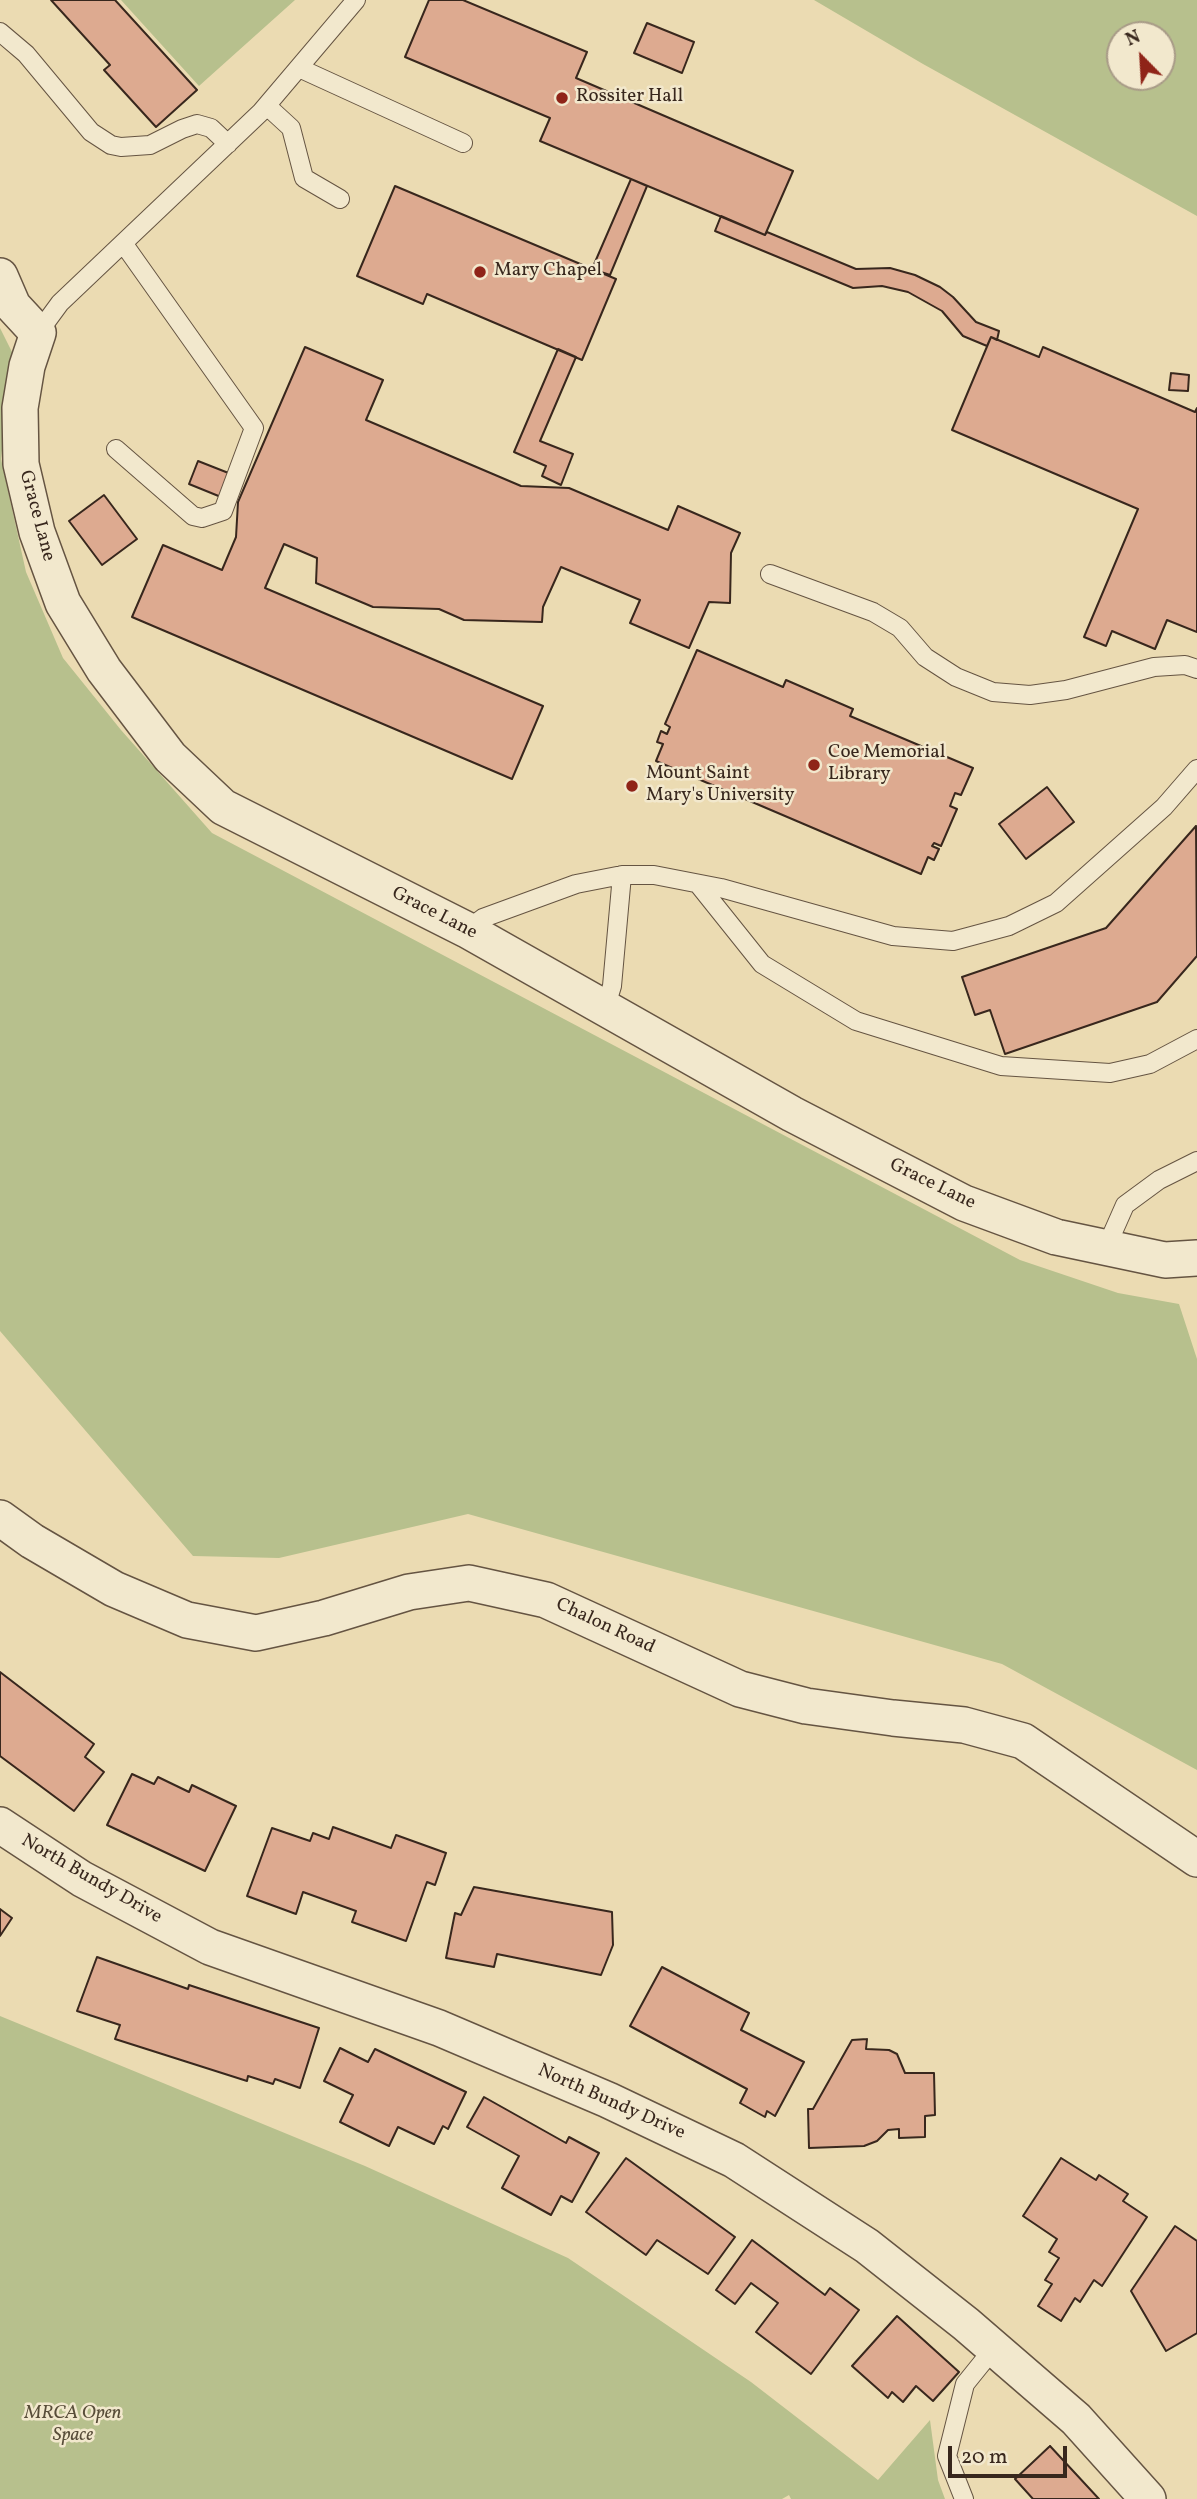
<!DOCTYPE html>
<html>
<head>
<meta charset="utf-8">
<style>
  body { margin:0 }
  #map { position:relative; width:1197px; height:2499px; overflow:hidden; background:#ebdbb2; font-family:Vollkorn,serif }
  canvas { display:block }
  .north { position:absolute; left:1106px; top:21px; width:70px; height:70px; box-sizing:border-box; background:#f2e8cd; border:2px solid #a89b87; border-radius:50%; rotate:336deg; font-size:19px; font-weight:700; line-height:28px; text-align:center; color:#38271d }
  .north::after { content:''; display:block; margin:auto; width:24px; height:32px; background:#8f2418; clip-path:polygon(50% 0,100% 100%,50% 72%,0 100%) }
  .scale { position:absolute; left:948px; top:2446px; width:119px; height:32px; box-sizing:border-box; border:4px solid #38271d; border-top:0; padding-left:9px; font-size:21px; line-height:24px; white-space:nowrap; color:#38271d; -webkit-text-stroke:5px #f2e8cd; paint-order:stroke }
</style>
</head>
<body>
<div id="map">
<canvas width="1197" height="2499"></canvas>
<div class="north">N</div>
<div class="scale">20 m</div>
</div>
<script>
const context = document.querySelector('canvas').getContext('2d');
context.lineJoin = 'round';
function fillPath(path, color) {
  context.fillStyle = color;
  context.fill(path, 'evenodd');
}
function toPath(rows) {
  const path = new Path2D();
  for (const r of rows) {
    path.moveTo(r[0], r[1]);
    for (let i = 2; i < r.length; i += 2) path.lineTo(r[i], r[i + 1]);
  }
  return path;
}
function stroke(path, color, width, dash) {
  context.strokeStyle = color;
  context.lineWidth = width;
  context.lineCap = dash ? 'butt' : 'round';
  context.setLineDash(dash || []);
  context.stroke(path);
}
function label(font, color, halo, rows, align = 'center') {
  context.font = font + ' Vollkorn,serif';
  context.lineWidth = 5;
  context.setLineDash([]);
  context.textBaseline = 'middle';
  context.strokeStyle = halo;
  context.fillStyle = color;
  for (const [text, x, y, turn = 0] of rows) {
    context.save();
    context.translate(x, y);
    context.rotate((+turn || 0) * Math.PI / 180);
    context.textAlign = isNaN(turn) ? turn : align;
    if (halo) context.strokeText(text, 0, 0);
    context.fillText(text, 0, 0);
    context.restore();
  }
}
fillPath(toPath([
  [121,0,295,0,199,86],
  [814,0,1197,0,1197,216,923,64],
  [1120,35,1162,35,1162,77,1120,77],
  [0,328,13,354,1,459,26,572,63,658,121,730,212,833,1020,1260,1118,1293,1179,1304,1197,1359,1197,1770,1002,1664,468,1514,279,1558,193,1556,0,1331],
  [0,2016,365,2166,568,2258,751,2382,878,2480,930,2420,938,2480,945,2499,791,2499,789,2495,782,2499,0,2499]
]), '#b7c08d');
const building = toPath([
  [51,0,115,0,197,90,156,127,104,70,110,65,51,0],
  [429,0,463,0,587,52,576,78,793,171,765,235,540,141,550,118,405,57,429,0],
  [647,23,694,42,682,73,634,53,647,23],
  [631,179,647,186,610,275,592,269,631,179],
  [395,186,616,279,582,360,427,294,423,304,357,276,395,186],
  [721,216,765,235,767,232,856,269,890,268,915,275,940,287,953,297,976,322,999,331,997,340,991,337,987,346,963,336,942,311,908,292,882,286,853,288,715,231,721,216],
  [991,337,1039,357,1043,347,1195,412,1197,408,1197,632,1167,620,1155,649,1112,631,1106,646,1084,637,1138,509,952,430,991,337],
  [305,347,383,380,366,420,521,486,569,488,668,530,678,506,740,533,731,553,730,603,709,602,689,648,630,623,640,600,561,567,543,607,542,622,464,620,439,609,373,607,316,583,317,558,284,544,265,588,543,706,512,779,132,617,163,545,222,570,236,537,238,502,305,347],
  [558,349,576,357,540,441,573,454,561,485,542,476,546,466,514,452,558,349],
  [1171,373,1189,375,1188,391,1169,390,1171,373],
  [198,461,231,474,221,497,189,484,198,461],
  [104,495,137,539,102,565,69,521,104,495],
  [697,650,783,687,786,680,853,709,850,716,973,768,961,795,955,793,950,806,957,809,941,846,934,843,932,846,939,849,934,860,928,857,921,874,656,761,663,744,657,742,661,731,667,734,670,727,665,724,697,650],
  [1047,787,1074,822,1026,859,999,824,1047,787],
  [1196,826,1197,956,1157,1002,1005,1054,990,1010,975,1015,962,977,1106,928,1196,826],
  [0,1672,94,1744,85,1757,104,1772,74,1811,0,1756,0,1672],
  [132,1774,154,1784,158,1777,189,1792,192,1785,236,1806,205,1871,107,1825,132,1774],
  [333,1827,391,1848,396,1835,446,1853,435,1885,427,1882,406,1941,352,1922,356,1911,303,1892,296,1914,247,1896,272,1828,310,1841,313,1833,329,1839,333,1827],
  [474,1887,612,1912,613,1945,601,1975,497,1954,494,1967,446,1958,455,1913,461,1915,474,1887],
  [0,1909,12,1918,0,1936,0,1909],
  [97,1957,188,1989,189,1985,319,2028,300,2088,275,2079,273,2084,248,2076,247,2081,115,2039,120,2025,77,2011,97,1957],
  [662,1967,749,2013,741,2030,804,2062,775,2116,767,2111,765,2117,740,2103,747,2089,630,2026,662,1967],
  [867,2039,866,2049,889,2050,897,2054,905,2073,934,2073,935,2115,925,2116,925,2137,899,2138,899,2129,888,2130,877,2141,864,2146,809,2148,808,2109,813,2109,852,2040,867,2039],
  [340,2048,368,2062,375,2049,466,2092,448,2129,443,2126,434,2144,398,2127,389,2146,340,2122,353,2095,324,2081,340,2048],
  [484,2097,566,2143,569,2137,599,2153,572,2202,561,2196,551,2215,502,2188,519,2156,467,2127,484,2097],
  [626,2158,735,2237,708,2274,657,2240,646,2255,586,2212,626,2158],
  [1061,2158,1096,2180,1099,2175,1128,2194,1123,2201,1147,2217,1102,2286,1094,2280,1080,2302,1075,2298,1061,2321,1038,2306,1052,2284,1045,2280,1059,2258,1049,2252,1057,2239,1023,2216,1061,2158],
  [1175,2226,1197,2241,1197,2333,1166,2351,1131,2291,1175,2226],
  [752,2240,825,2295,830,2288,859,2310,811,2374,756,2332,778,2303,751,2283,735,2304,716,2290,752,2240],
  [897,2316,959,2372,933,2401,916,2386,903,2402,892,2392,888,2398,852,2366,897,2316],
  [1050,2446,1099,2499,1033,2499,1015,2479,1050,2446]
]);
fillPath(building, '#ddaa90');
stroke(building, '#38271d', 2);
const service = toPath([
  [0,32,26,54,91,132,111,145,121,147,150,145,182,129,197,124,211,128,228,144],
  [299,68,463,143],
  [267,106,291,128,304,178,340,199],
  [38,333,60,303,261,112,356,0],
  [116,449,193,516,202,518,223,511,254,428,123,243],
  [770,574,873,612,900,628,925,657,956,677,993,692,1030,695,1066,690,1154,667,1185,665,1197,669],
  [698,884,762,964,856,1021,1001,1066,1110,1073,1150,1064,1197,1039],
  [467,930,483,918,576,884,622,875,654,875,721,888,893,936,953,941,1009,926,1056,903,1164,807,1197,769],
  [605,1009,612,986,622,875],
  [1106,1248,1125,1205,1159,1180,1197,1161],
  [964,2499,947,2456,965,2384,994,2348]
]);
const minor = toPath([
  [0,276,13,306,38,333,27,366,20,408,21,464,37,532,63,603,104,670,170,757,223,807,467,930,792,1114,964,1203,1056,1237,1165,1260,1197,1258],
  [0,1518,32,1541,114,1589,187,1620,256,1633,324,1618,409,1592,469,1583,546,1600,740,1689,806,1706,893,1718,964,1725,1023,1741,1197,1859],
  [0,1825,82,1879,210,1947,439,2028,608,2100,734,2160,867,2246,966,2324,1076,2419,1148,2499]
]);
stroke(service, '#655442', 20);
stroke(minor, '#655442', 38);
stroke(service, '#f2e8cd', 18);
stroke(minor, '#f2e8cd', 35);
for (const [x, y, r, color] of [
  [562,98,7,"#8f2418"],
  [480,272,7,"#8f2418"],
  [814,765,7,"#8f2418"],
  [632,786,7,"#8f2418"]
]) {
  const dot = new Path2D();
  dot.arc(x, y, r, 0, 2 * Math.PI);
  context.fillStyle = color;
  context.fill(dot);
  stroke(dot, '#f2e8cd', 2.5);
}
label('19px', '#38271d', '#f2e8cd', [
  ["Rossiter Hall",576,98],
  ["Mary Chapel",494,272],
  ["Coe Memorial",828,754],
  ["Library",828,776],
  ["Mount Saint",646,775],
  ["Mary's University",646,797]
], 'left');
label('19px', '#38271d', '#f2e8cd', [
  ["Grace Lane",36,516,75],
  ["Grace Lane",434,914,27],
  ["Grace Lane",932,1185,26],
  ["Chalon Road",605,1627,25],
  ["North Bundy Drive",91,1880,30],
  ["North Bundy Drive",611,2103,24]
]);
label('italic 19px', '#584d39', '#f2e8cd', [
  ["MRCA Open",73,2415],
  ["Space",73,2437]
]);
</script>
</body>
</html>
